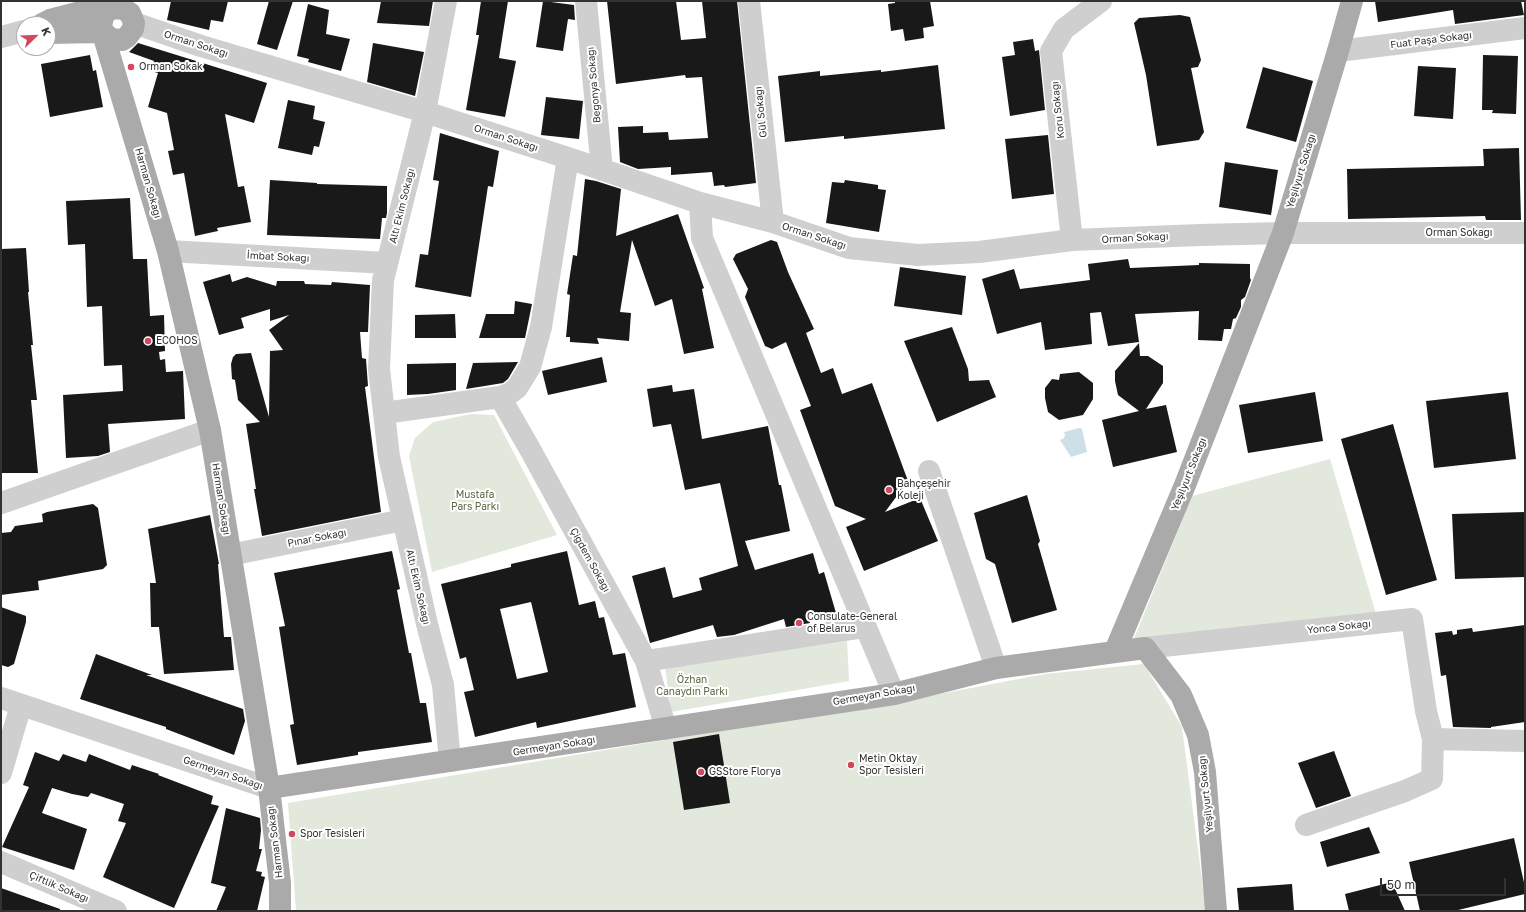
<!DOCTYPE html>
<html>
<head>
<meta charset="utf-8">
<style>
  body { margin:0 }
  #map { position:relative; width:1526px; height:912px; overflow:hidden; background:#fff; font-family:"Golos Text",sans-serif }
  canvas { display:block }
  .frame { position:absolute; inset:0; border:2px solid #323232; pointer-events:none }
  .north { position:absolute; left:16px; top:16px; width:40px; height:40px; box-sizing:border-box; background:#fff; border:1px solid #adadad; border-radius:50%; rotate:67deg; font-size:11px; font-weight:700; line-height:16px; text-align:center; color:#323232 }
  .north::after { content:''; display:block; margin:auto; width:14px; height:18px; background:#d4485d; clip-path:polygon(50% 0,100% 100%,50% 72%,0 100%) }
  .scale { position:absolute; left:1380px; top:878px; width:126px; height:18px; box-sizing:border-box; border:2px solid #323232; border-top:0; padding-left:5px; font-size:12px; line-height:14px; white-space:nowrap; color:#323232; -webkit-text-stroke:3px #fff; paint-order:stroke }
</style>
</head>
<body>
<div id="map">
<canvas width="1526" height="912"></canvas>
<div class="frame"></div>
<div class="north">K</div>
<div class="scale">50 m</div>
</div>
<script>
const context = document.querySelector('canvas').getContext('2d');
context.lineJoin = 'round';
function fillPath(path, color) {
  context.fillStyle = color;
  context.fill(path, 'evenodd');
}
function toPath(rows) {
  const path = new Path2D();
  for (const r of rows) {
    path.moveTo(r[0], r[1]);
    for (let i = 2; i < r.length; i += 2) path.lineTo(r[i], r[i + 1]);
  }
  return path;
}
function stroke(path, color, width, dash) {
  context.strokeStyle = color;
  context.lineWidth = width;
  context.lineCap = dash ? 'butt' : 'round';
  context.setLineDash(dash || []);
  context.stroke(path);
}
function label(font, color, halo, rows, align = 'center') {
  context.font = font + ' "Golos Text",sans-serif';
  context.lineWidth = 4;
  context.setLineDash([]);
  context.textBaseline = 'middle';
  context.strokeStyle = halo;
  context.fillStyle = color;
  for (const [text, x, y, turn = 0] of rows) {
    context.save();
    context.translate(x, y);
    context.rotate((+turn || 0) * Math.PI / 180);
    context.textAlign = isNaN(turn) ? turn : align;
    if (halo) context.strokeText(text, 0, 0);
    context.fillText(text, 0, 0);
    context.restore();
  }
}
fillPath(toPath([
  [471,414,494,415,557,535,432,572,409,456,415,438,433,422],
  [1330,459,1377,617,1133,641,1192,496],
  [847,641,849,681,671,712,665,667],
  [1144,664,1182,727,1206,911,296,911,288,803,934,695,1045,674]
]), '#e2e8dc');
fillPath(toPath([
  [1079,428,1082,429,1087,452,1071,457,1060,440,1064,438,1065,435,1064,432]
]), '#cde0e8');
fillPath(toPath([
  [171,1,228,1,223,22,211,20,209,30,167,20],
  [269,1,293,1,277,50,257,44],
  [381,1,433,1,429,26,377,23],
  [481,1,508,1,499,58,516,61,505,117,466,110,479,35,476,35],
  [543,1,574,5,575,20,568,19,563,51,536,47],
  [607,1,676,1,681,40,706,38,702,1,737,1,756,183,725,187,724,185,714,186,712,172,671,175,671,167,638,169,620,162,618,127,643,126,643,133,668,132,669,140,708,138,702,77,686,78,685,75,616,84],
  [895,1,930,1,934,26,923,28,924,38,905,41,903,29,891,31,888,4,895,3],
  [1375,1,1521,1,1524,15,1455,24,1453,10,1378,22],
  [308,4,329,10,326,34,350,39,341,71,308,62,309,59,297,56],
  [1180,15,1190,17,1201,60,1198,67,1191,68,1204,132,1199,140,1157,146,1146,75,1134,23,1139,18],
  [1033,39,1035,51,1039,50,1045,110,1010,116,1002,57,1015,55,1013,42],
  [138,43,267,83,254,123,225,114,238,187,244,186,251,222,217,228,218,231,195,236,184,173,173,175,168,151,174,150,167,113,148,107,158,73,151,71,154,61,129,52],
  [373,43,424,52,415,96,367,82],
  [90,55,93,71,96,70,103,107,50,117,41,64],
  [1483,55,1518,56,1516,114,1492,113,1493,110,1482,110],
  [938,65,945,129,844,139,844,136,785,142,778,76,820,71,820,76,881,70,881,72],
  [1418,66,1456,68,1453,119,1414,116],
  [1263,67,1313,81,1296,142,1246,128],
  [546,97,583,101,579,139,541,135],
  [288,100,315,106,313,119,325,122,319,147,314,146,312,155,278,148],
  [440,133,499,151,493,187,488,186,471,297,415,287,420,254,428,255,439,181,433,180],
  [1048,135,1054,194,1012,199,1005,139],
  [1519,148,1521,220,1486,220,1485,216,1348,219,1347,169,1484,166,1483,149],
  [1225,162,1278,170,1271,215,1219,207],
  [585,179,596,181,621,189,616,236,678,214,704,288,702,289,714,348,684,354,672,299,655,306,632,240,620,312,631,313,629,341,597,338,599,344,570,342,570,337,566,337,570,295,567,294,573,255,577,256],
  [270,180,317,183,317,184,387,186,387,213,386,218,382,218,380,239,267,235],
  [845,180,878,185,878,189,886,190,879,232,826,223,832,182,844,183],
  [130,198,133,259,147,259,150,316,164,315,165,351,159,352,160,360,165,359,166,372,183,371,185,419,108,424,110,452,98,456,66,458,63,395,123,391,122,365,104,366,102,306,87,307,85,244,68,245,66,201],
  [771,240,777,242,788,272,814,329,806,333,821,373,833,368,842,394,872,383,908,481,885,512,920,498,938,541,864,571,846,527,866,519,835,506,800,410,811,406,786,342,772,349,765,346,745,297,748,289,733,259,736,254],
  [26,248,29,292,28,292,33,345,31,345,37,400,31,400,38,473,1,473,1,249],
  [1128,259,1130,268,1199,265,1199,263,1250,264,1250,278,1251,280,1245,297,1241,300,1241,307,1236,318,1233,319,1231,329,1224,329,1222,341,1198,340,1199,311,1135,314,1139,342,1108,346,1101,312,1090,313,1092,344,1045,350,1041,322,997,334,982,279,1014,269,1020,289,1090,280,1088,264],
  [900,267,966,276,962,315,894,306],
  [230,274,232,282,247,277,276,286,277,281,304,281,305,284,331,285,332,282,370,285,368,332,360,332,362,358,366,359,368,386,365,387,381,512,262,536,254,489,256,489,246,424,260,422,238,400,235,380,232,379,231,364,233,357,236,354,251,353,269,417,270,351,283,350,269,330,289,315,270,321,270,309,241,318,244,328,219,335,203,282],
  [515,301,532,304,525,338,479,338,486,314,514,314],
  [455,314,456,338,415,338,415,315],
  [952,327,968,369,969,381,989,380,996,397,937,422,904,341],
  [1139,343,1140,356,1148,356,1163,366,1163,383,1146,409,1166,405,1177,452,1113,467,1102,420,1139,411,1118,395,1115,381,1115,371],
  [602,357,607,382,548,395,542,371],
  [518,362,508,379,503,383,466,389,473,363],
  [456,363,456,390,428,394,407,395,407,364],
  [1079,372,1093,383,1093,399,1083,415,1059,420,1048,412,1045,398,1045,388,1052,379,1059,380,1060,374],
  [672,385,673,392,694,389,702,439,768,426,779,485,781,485,790,531,745,541,755,570,813,553,819,574,824,572,836,613,809,620,810,623,786,627,784,619,734,635,717,637,713,625,650,643,632,576,665,567,673,598,702,590,699,578,738,566,720,483,685,490,671,424,653,427,647,389],
  [1315,392,1323,441,1248,453,1239,405],
  [1508,392,1516,459,1434,468,1426,401],
  [1393,424,1437,580,1386,595,1341,439],
  [1027,495,1040,541,1038,544,1057,610,1012,623,995,564,986,559,974,513],
  [93,504,98,508,107,565,103,569,38,581,39,590,1,595,1,533,11,532,15,526,43,522,42,514,47,512],
  [1525,512,1525,577,1455,579,1452,514],
  [210,515,219,564,218,564,224,637,231,637,234,670,164,674,159,627,151,627,150,583,156,583,148,529],
  [392,551,400,589,397,590,409,653,411,653,420,703,426,703,432,742,358,752,358,755,297,765,290,725,294,724,279,627,285,626,274,573],
  [567,551,579,605,595,601,599,618,604,617,613,655,625,653,636,707,537,728,536,722,475,737,464,692,474,690,466,657,460,659,441,584,511,567,511,564],
  [531,602,548,672,517,679,500,609],
  [1,607,26,616,26,622,14,664,8,667,1,665],
  [1525,625,1525,722,1491,727,1491,728,1453,727,1446,675,1441,676,1435,633,1452,631,1453,635,1457,634,1457,630,1472,628,1473,632],
  [96,654,152,675,146,675,243,709,245,721,234,755,166,729,166,727,80,699],
  [719,734,730,803,684,810,673,742],
  [1334,751,1351,796,1316,808,1298,763],
  [35,752,59,761,63,754,86,762,89,754,130,770,132,765,159,774,158,775,213,796,211,804,219,806,174,908,103,877,126,823,118,821,124,804,91,793,88,797,72,794,52,788,42,813,87,829,74,870,2,847,29,787,23,785],
  [226,808,260,818,261,830,259,849,262,849,256,871,262,872,261,876,265,877,257,911,216,911,226,887,211,883],
  [1369,827,1380,853,1327,867,1320,842],
  [1514,838,1525,887,1525,894,1454,911,1420,911,1409,862],
  [1392,882,1405,911,1349,911,1345,894],
  [1292,884,1294,911,1239,911,1237,888],
  [1,888,60,909,60,911,1,911]
]), '#191919');
stroke(toPath([
  [446,1,425,112,383,280,379,369,389,457,427,624,443,685,450,761],
  [586,1,602,170],
  [749,1,773,222],
  [134,23,201,46,425,112,568,158,700,203,773,222,849,248,918,255,979,252,1072,240,1200,235,1283,233,1525,233],
  [1,37,24,31],
  [1338,51,1525,28],
  [700,203,702,238,894,694],
  [1072,240,1051,51,1064,29,1101,1],
  [168,251,387,263],
  [500,397,531,451,646,661,666,729],
  [384,413,500,397,509,394,517,388,530,367,541,327,568,158],
  [929,471,996,668],
  [1,503,210,430],
  [230,555,403,520],
  [1145,648,1412,619,1426,711,1433,739,1525,741],
  [646,661,865,627],
  [1,698,269,788],
  [1,773,21,705],
  [1306,825,1405,791,1432,779,1433,739],
  [1,862,116,911]
]), '#cfcfcf', 22);
stroke(toPath([
  [42,24,50,20,77,13,110,9],
  [103,32,111,39,122,40,127,37,133,29,134,23,130,13,121,8,110,9,103,16,101,27,168,251,210,430,269,788,280,883,280,911],
  [48,33,103,32],
  [1115,651,1185,485,1283,233,1338,51,1352,1],
  [269,788,894,694,996,668,1145,648,1181,695,1198,735,1205,772,1216,911]
]), '#aaa', 22);
for (const [x, y, r, color] of [
  [131,67,4,"#d4485d"],
  [148,341,4,"#d4485d"],
  [889,490,4,"#d4485d"],
  [799,623,4,"#d4485d"],
  [851,765,4,"#d4485d"],
  [701,772,4,"#d4485d"],
  [292,834,4,"#d4485d"]
]) {
  const dot = new Path2D();
  dot.arc(x, y, r, 0, 2 * Math.PI);
  context.fillStyle = color;
  context.fill(dot);
  stroke(dot, '#fff', 1.5);
}
label('10px', '#323232', '#fff', [
  ["Fuat Paşa Sokağı",1431,40,-7],
  ["Orman Sokağı",196,44,18],
  ["Begonya Sokağı",594,85,-95],
  ["Koru Sokağı",1058,110,-96],
  ["Gül Sokağı",761,112,-96],
  ["Orman Sokağı",506,138,18],
  ["Yeşilyurt Sokağı",1301,171,-73],
  ["Harman Sokağı",148,183,74],
  ["Altı Ekim Sokağı",402,206,-76],
  ["Orman Sokağı",1459,233],
  ["Orman Sokağı",814,236,18],
  ["Orman Sokağı",1135,238,-3],
  ["İmbat Sokağı",278,257,3],
  ["Yeşilyurt Sokağı",1189,474,-68],
  ["Harman Sokağı",221,499,81],
  ["Pınar Sokağı",317,538,-11],
  ["Çiğdem Sokağı",590,560,61],
  ["Altı Ekim Sokağı",418,587,77],
  ["Yonca Sokağı",1339,627,-6],
  ["Germeyan Sokağı",874,695,-10],
  ["Germeyan Sokağı",554,746,-9],
  ["Germeyan Sokağı",223,773,19],
  ["Yeşilyurt Sokağı",1206,794,-96],
  ["Harman Sokağı",275,842,-97],
  ["Çiftlik Sokağı",59,887,23]
]);
label('10px', '#323232', '#fff', [
  ["Orman Sokak",139,67],
  ["ECOHOS",156,341],
  ["Bahçeşehir",897,484],
  ["Koleji",897,496],
  ["Consulate-General",807,617],
  ["of Belarus",807,629],
  ["Metin Oktay",859,759],
  ["Spor Tesisleri",859,771],
  ["GSStore Florya",709,772],
  ["Spor Tesisleri",300,834]
], 'left');
label('10px', '#586943', '#fff', [
  ["Mustafa",475,495],
  ["Pars Parkı",475,507],
  ["Özhan",692,680],
  ["Canaydın Parkı",692,692]
]);
</script>
</body>
</html>
